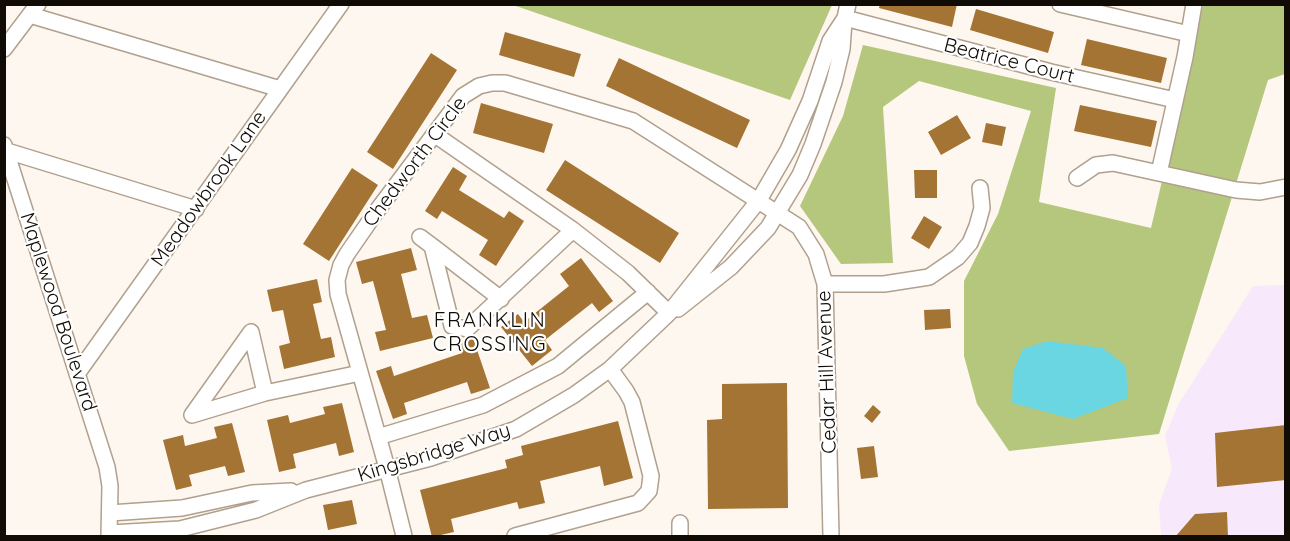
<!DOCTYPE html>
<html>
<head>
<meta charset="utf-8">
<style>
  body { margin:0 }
  #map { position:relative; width:1290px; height:541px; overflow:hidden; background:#fef7ef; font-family:Quicksand,sans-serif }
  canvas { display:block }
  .frame { position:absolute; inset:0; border:6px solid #100b05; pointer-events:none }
</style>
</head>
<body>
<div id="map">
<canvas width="1290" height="541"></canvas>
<div class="frame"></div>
</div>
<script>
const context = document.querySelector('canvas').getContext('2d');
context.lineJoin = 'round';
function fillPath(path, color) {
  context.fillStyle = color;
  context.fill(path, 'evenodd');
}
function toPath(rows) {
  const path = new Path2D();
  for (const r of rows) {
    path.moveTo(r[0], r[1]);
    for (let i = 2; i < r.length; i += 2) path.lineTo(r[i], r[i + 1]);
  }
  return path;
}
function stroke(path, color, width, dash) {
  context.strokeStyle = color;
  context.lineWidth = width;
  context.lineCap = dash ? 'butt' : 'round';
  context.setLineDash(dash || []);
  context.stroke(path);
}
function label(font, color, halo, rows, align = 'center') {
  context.font = font + ' Quicksand,sans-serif';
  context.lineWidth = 4.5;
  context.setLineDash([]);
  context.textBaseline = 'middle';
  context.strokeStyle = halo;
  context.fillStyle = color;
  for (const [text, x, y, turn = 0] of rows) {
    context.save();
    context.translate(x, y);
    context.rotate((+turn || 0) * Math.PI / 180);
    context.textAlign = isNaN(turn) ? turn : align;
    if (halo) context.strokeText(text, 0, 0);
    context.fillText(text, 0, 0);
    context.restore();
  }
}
fillPath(toPath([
  [1285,285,1285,536,1161,536,1159,504,1172,469,1165,436,1178,405,1253,286]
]), '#f8e8fb');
fillPath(toPath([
  [513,5,832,5,790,100],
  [1203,5,1285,5,1285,74,1268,80,1159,434,1009,451,977,404,964,356,964,281,998,214,1031,111,919,81,883,107,893,263,841,264,800,206,843,116,863,45,1056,88,1039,202,1151,228]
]), '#b5c77d');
fillPath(toPath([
  [1047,341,1103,348,1126,366,1128,398,1073,419,1012,403,1013,372,1023,349]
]), '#6ad6e1');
fillPath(toPath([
  [880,4,957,4,952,27,879,8],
  [976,9,1054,32,1048,53,970,30],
  [505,32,581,54,574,77,499,55],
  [1087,39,1167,58,1161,83,1081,65],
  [431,53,457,70,393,169,367,152],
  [619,58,750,120,737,148,606,86],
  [481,103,553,124,544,153,473,133],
  [1080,105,1157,121,1151,147,1074,131],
  [957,115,971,138,941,155,928,132],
  [986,123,1006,127,1002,146,982,142],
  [565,160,679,233,660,263,546,190],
  [453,167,467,176,459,190,504,218,509,211,524,221,496,266,479,255,488,240,442,211,437,219,425,211],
  [352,168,378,185,329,261,303,244],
  [914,170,937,170,937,198,915,198],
  [924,216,942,227,929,249,911,238],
  [411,248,417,270,401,274,412,318,427,315,433,338,380,351,375,332,386,330,373,281,362,284,356,262],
  [581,258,613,301,599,312,592,303,545,340,552,350,532,366,501,327,518,314,524,322,569,286,560,274],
  [317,279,322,302,313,304,321,339,331,337,335,357,284,369,279,346,290,343,283,310,272,312,267,290],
  [950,309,951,328,925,330,924,310],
  [473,338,490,388,471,394,467,382,404,403,407,414,393,419,376,371,391,366,394,376,462,353,459,343],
  [787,383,788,508,708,509,707,420,722,419,722,384],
  [342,403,354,452,339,456,336,443,293,454,296,468,279,472,267,420,288,415,290,423,325,414,323,407],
  [873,405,881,412,872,423,864,416],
  [618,421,633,478,604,486,600,466,540,481,545,503,519,509,517,502,451,519,454,532,432,537,420,490,507,468,505,460,523,455,521,446],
  [232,423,245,472,228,476,225,466,189,475,192,486,176,490,163,440,183,435,185,446,217,438,214,427],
  [1286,425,1286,480,1217,487,1215,433],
  [874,446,878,477,861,479,857,448],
  [352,500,357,524,328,530,323,505],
  [1227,512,1228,537,1175,537,1195,514]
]), '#a47434');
const minor = toPath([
  [1060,4,1189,34],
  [30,15,280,89],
  [845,18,1051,72,1175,100],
  [4,49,38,4],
  [434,134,573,230,628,273,669,313],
  [4,145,107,467,110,486,109,536],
  [7,151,196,209],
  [1159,173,1185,57,1194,4],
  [1077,178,1096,165,1113,163,1236,190,1260,192,1286,187],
  [420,237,432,246,452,326,467,329,573,230],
  [432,246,501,299],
  [825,284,884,284,929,277,958,257,970,243,977,226,982,208,980,188],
  [678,309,731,267,768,228,800,175,813,144,834,82,842,49,844,21],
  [251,332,265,393,192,415,251,332],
  [77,374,341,4],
  [265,393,360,373],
  [378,437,483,405,558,366,648,292],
  [110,513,182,508,252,493,291,491],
  [680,523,680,536],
  [110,533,180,529,256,510,306,490,431,458,516,429,574,395,610,369,669,313,759,200,788,150,810,101,830,41,845,18,848,4],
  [404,536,387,468,338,294,337,280,341,265,347,254,376,212,463,96,479,86,492,83,505,83,633,121,799,227,816,254,825,284,831,536],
  [515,536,638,503,649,491,651,476,632,402,626,391,610,369]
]);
stroke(minor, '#b0a08d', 18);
stroke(minor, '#fff', 15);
label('20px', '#100b05', '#fff', [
  ["Beatrice Court",1009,61,14],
  ["Chedworth Circle",415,162,-53],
  ["Meadowbrook Lane",209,189,-55],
  ["Maplewood Boulevard",58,312,72],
  ["Cedar Hill Avenue",827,372,-92],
  ["Kingsbridge Way",434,453,-17]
]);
context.letterSpacing = '1.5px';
label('21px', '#100b05', '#fff', [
  ["FRANKLIN",490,321],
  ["CROSSING",490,345]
]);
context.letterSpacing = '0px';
</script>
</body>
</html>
